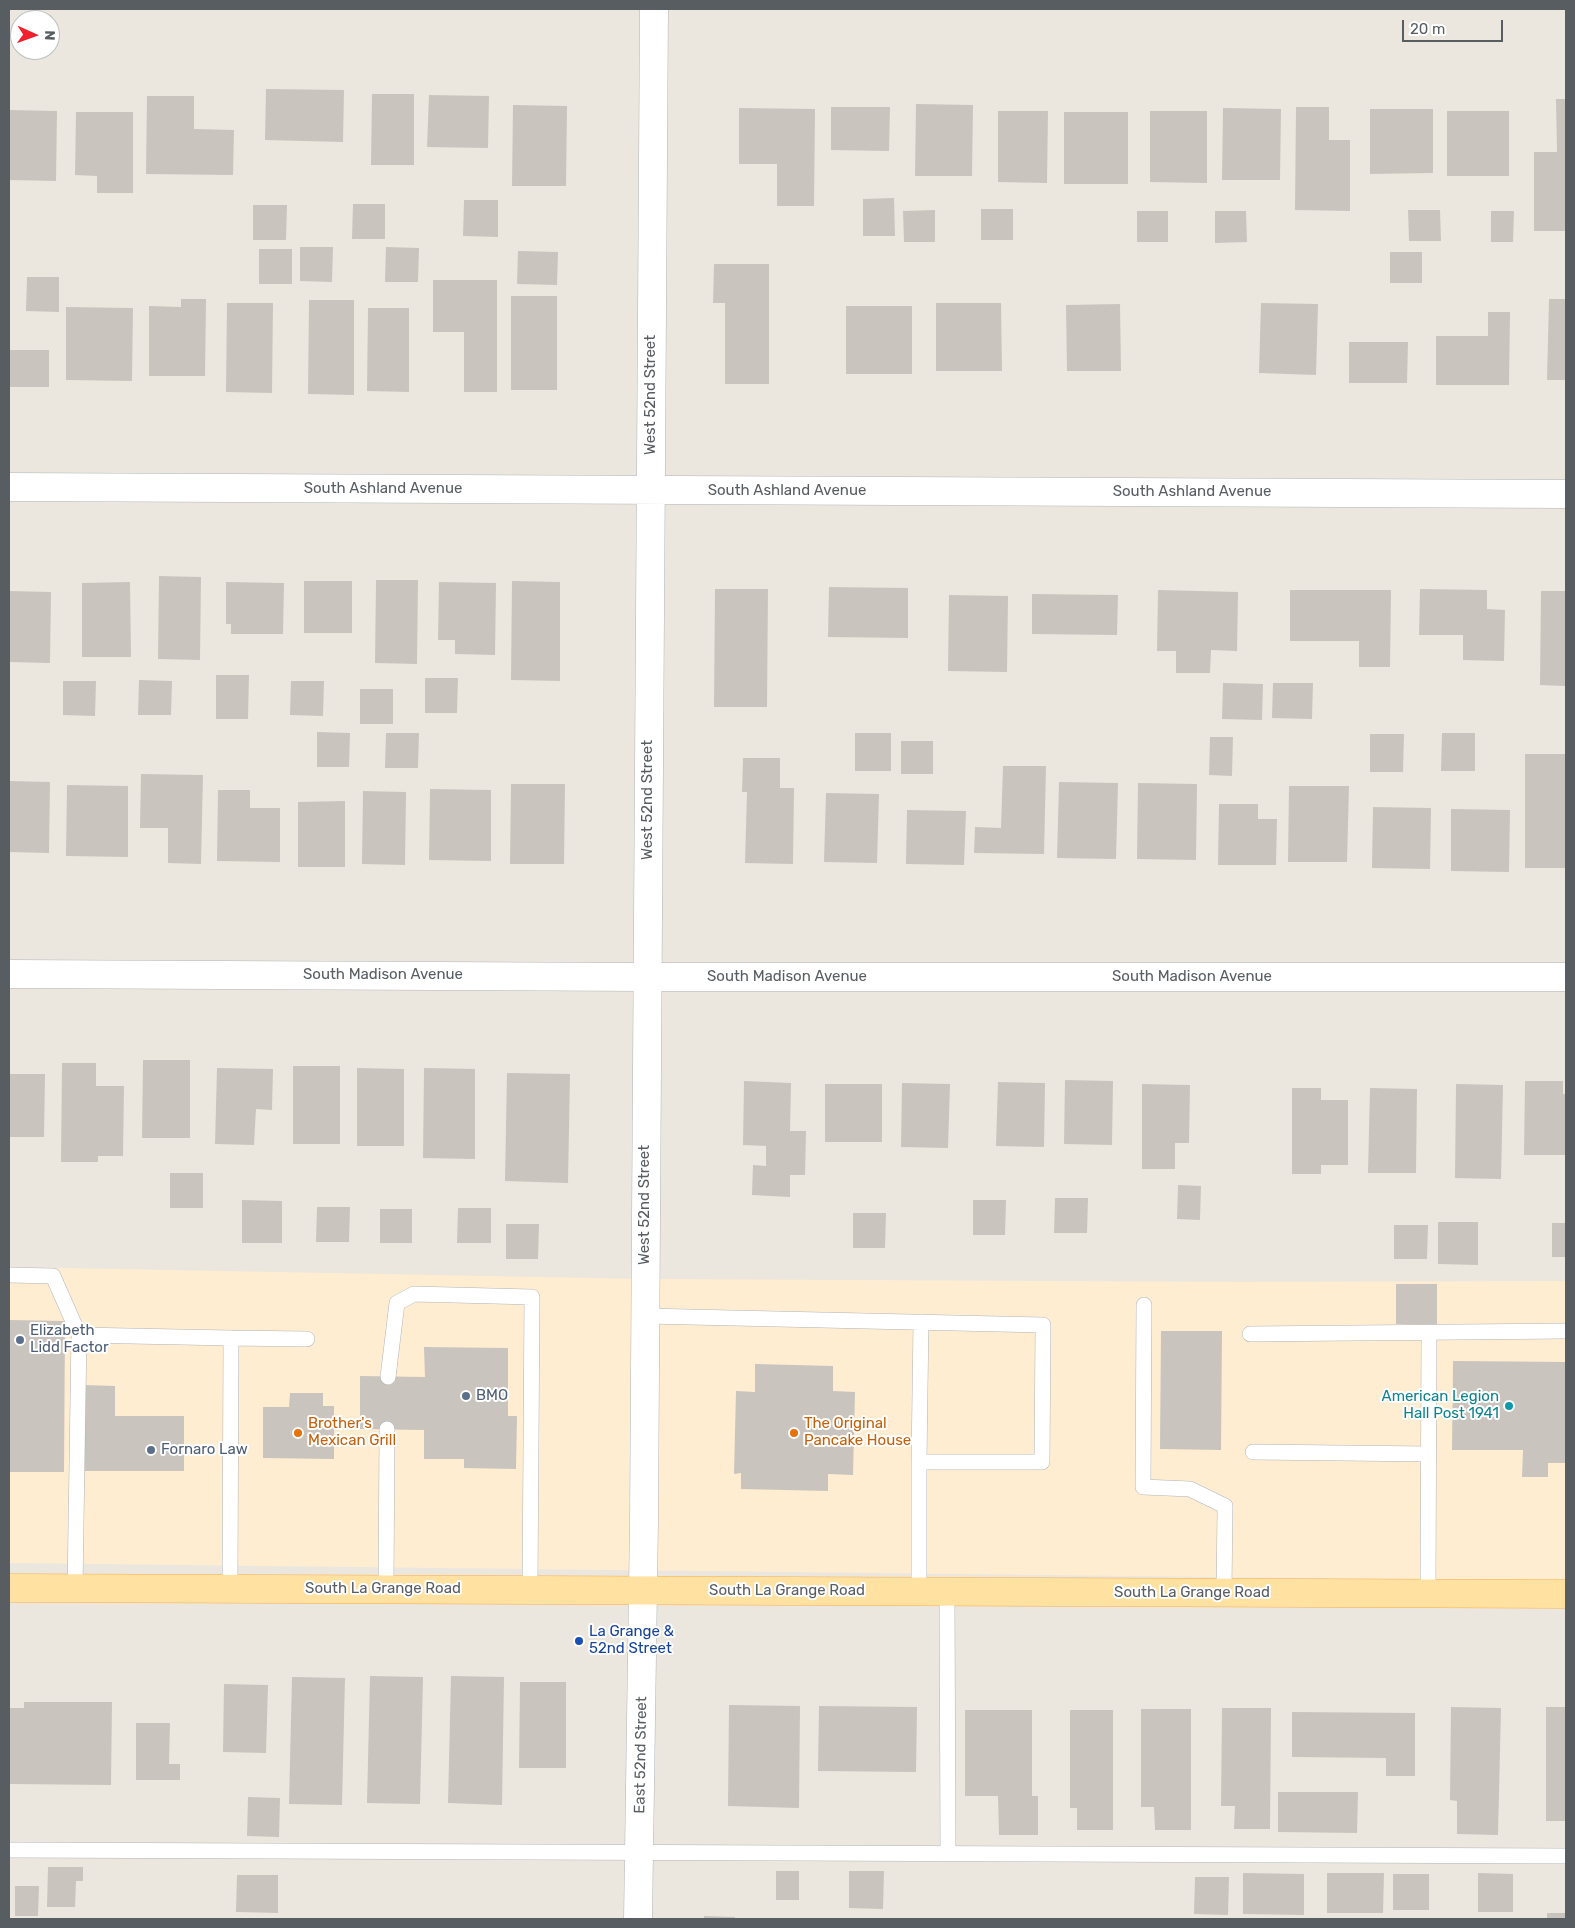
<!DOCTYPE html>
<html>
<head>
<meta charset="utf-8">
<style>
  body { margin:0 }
  #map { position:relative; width:1575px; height:1928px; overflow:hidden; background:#ece7de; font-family:Rubik,sans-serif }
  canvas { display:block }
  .frame { position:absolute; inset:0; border:10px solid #585d61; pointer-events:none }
  .north { position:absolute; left:10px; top:10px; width:50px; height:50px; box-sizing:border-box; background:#fff; border:1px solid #bcbec0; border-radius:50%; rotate:92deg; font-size:14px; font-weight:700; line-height:20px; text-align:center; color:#585d61 }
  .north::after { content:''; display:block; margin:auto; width:18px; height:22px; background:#f21f2f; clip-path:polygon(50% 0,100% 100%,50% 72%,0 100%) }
  .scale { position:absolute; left:1402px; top:20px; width:101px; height:22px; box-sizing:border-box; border:2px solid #585d61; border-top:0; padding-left:6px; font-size:15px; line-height:18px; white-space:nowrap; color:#585d61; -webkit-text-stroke:4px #fff; paint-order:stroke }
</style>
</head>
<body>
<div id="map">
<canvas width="1575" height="1928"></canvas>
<div class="frame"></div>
<div class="north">N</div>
<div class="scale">20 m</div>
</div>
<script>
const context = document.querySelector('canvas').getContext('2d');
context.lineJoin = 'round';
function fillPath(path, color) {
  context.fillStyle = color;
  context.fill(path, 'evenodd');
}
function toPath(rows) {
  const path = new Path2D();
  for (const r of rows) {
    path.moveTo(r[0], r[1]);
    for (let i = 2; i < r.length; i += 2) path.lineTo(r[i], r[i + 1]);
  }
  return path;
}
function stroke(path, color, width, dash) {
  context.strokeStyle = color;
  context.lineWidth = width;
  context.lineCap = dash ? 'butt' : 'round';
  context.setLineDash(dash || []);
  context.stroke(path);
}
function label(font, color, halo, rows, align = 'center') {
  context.font = font + ' Rubik,sans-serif';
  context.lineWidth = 4;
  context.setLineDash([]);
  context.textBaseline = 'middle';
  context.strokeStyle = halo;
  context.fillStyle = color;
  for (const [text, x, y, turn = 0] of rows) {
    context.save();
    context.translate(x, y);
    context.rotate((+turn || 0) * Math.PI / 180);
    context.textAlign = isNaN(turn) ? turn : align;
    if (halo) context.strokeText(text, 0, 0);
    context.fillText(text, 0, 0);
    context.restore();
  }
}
fillPath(toPath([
  [9,1267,643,1279,1241,1282,1566,1281,1566,1581,9,1563]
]), '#ffedd1');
fillPath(toPath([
  [266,89,344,90,343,142,265,140],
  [372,94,414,94,414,165,371,165],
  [429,95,489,96,488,148,427,147],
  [147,96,194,96,194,129,234,130,233,175,146,174],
  [1556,99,1566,99,1566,231,1534,231,1534,152,1557,152],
  [916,104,973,105,972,176,915,176],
  [513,105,567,106,566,186,512,186],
  [831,107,890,107,889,151,831,150],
  [1296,107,1329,107,1329,140,1350,140,1350,211,1295,210],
  [739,108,815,109,814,206,777,206,777,164,739,164],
  [1223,108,1281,109,1280,180,1222,180],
  [1370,109,1433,109,1433,173,1370,174],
  [9,110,57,111,56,181,9,180],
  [998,111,1048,111,1047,183,998,182],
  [1150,111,1207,111,1207,183,1150,182],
  [1447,111,1509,111,1509,176,1447,176],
  [76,112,133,112,133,193,97,193,97,176,75,175],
  [1064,112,1128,112,1128,184,1064,184],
  [894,198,895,236,863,236,863,199],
  [464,200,498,200,498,237,463,236],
  [353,204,385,204,385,239,352,239],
  [253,205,287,205,286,240,253,240],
  [981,209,1013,209,1013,240,981,240],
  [935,210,935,242,904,242,903,211],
  [1408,210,1440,210,1441,241,1409,241],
  [1137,211,1168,211,1168,242,1137,242],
  [1215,211,1246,211,1247,242,1215,243],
  [1491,211,1514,211,1513,242,1491,242],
  [300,247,333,247,332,282,300,281],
  [386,247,419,248,418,282,385,282],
  [259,249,292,249,292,284,259,284],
  [518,251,558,252,557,285,517,284],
  [1390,252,1422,252,1422,283,1390,283],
  [714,264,769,264,769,384,725,384,725,303,713,303],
  [27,277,59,277,59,312,26,311],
  [433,280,497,280,497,392,464,392,464,332,433,332],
  [511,296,557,296,557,390,511,390],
  [181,299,206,299,205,376,149,376,149,306,181,307],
  [1549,299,1566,299,1566,380,1547,380],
  [309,300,354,300,354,395,308,394],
  [227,303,273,303,272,393,226,392],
  [936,303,1001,303,1002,371,936,371],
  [1261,303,1318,304,1316,375,1259,373],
  [1120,304,1121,371,1067,371,1066,305],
  [846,306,912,306,912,374,846,374],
  [66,307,133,308,132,381,66,380],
  [368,308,409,308,409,392,367,391],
  [1488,312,1510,312,1509,385,1436,385,1436,336,1488,336],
  [1349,342,1408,342,1407,383,1349,383],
  [9,350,49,350,49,387,9,387],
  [159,576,201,577,200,660,158,659],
  [376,580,418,580,417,664,375,663],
  [304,581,352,581,352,633,304,633],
  [512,581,560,582,560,681,511,680],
  [130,582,131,657,82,657,82,583],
  [226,582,284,583,283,634,231,634,231,624,226,624],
  [439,582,496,583,495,655,455,654,455,640,438,640],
  [829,587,908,588,908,638,828,637],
  [715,589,768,589,767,707,714,707],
  [1420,589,1487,590,1487,609,1505,610,1504,661,1463,660,1463,635,1419,635],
  [1158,590,1238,592,1237,651,1211,650,1210,673,1176,673,1176,651,1157,651],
  [1290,590,1391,590,1390,667,1359,667,1359,641,1290,641],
  [9,591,51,592,50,663,9,662],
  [1541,591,1566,591,1566,686,1540,685],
  [1032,594,1118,595,1117,635,1032,634],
  [949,595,1008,596,1007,672,948,671],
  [216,675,249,675,248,719,216,719],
  [425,678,458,678,457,713,425,713],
  [139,680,172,681,171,715,138,715],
  [63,681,96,681,95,716,63,715],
  [291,681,324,681,323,716,290,715],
  [1223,683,1263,684,1262,720,1222,719],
  [1273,683,1313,683,1312,719,1272,718],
  [360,689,393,689,393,724,360,724],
  [317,732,350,733,349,767,317,767],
  [386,733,419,733,418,768,385,768],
  [855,733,891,733,891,771,855,771],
  [1442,733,1475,733,1475,771,1441,771],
  [1370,734,1404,734,1403,772,1370,772],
  [1210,737,1233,737,1232,776,1209,775],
  [901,741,933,741,933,774,901,774],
  [1525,754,1565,754,1566,868,1525,868],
  [743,758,780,758,780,788,794,788,793,864,745,863,747,792,742,792],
  [1003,766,1046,766,1044,854,974,853,975,827,1001,828],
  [141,774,203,775,201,864,168,863,168,828,140,828],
  [9,781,50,782,49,853,9,852],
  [1059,782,1118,783,1116,859,1057,858],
  [1138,783,1197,784,1196,860,1137,859],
  [511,784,565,784,564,864,510,864],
  [67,785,128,786,128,857,66,856],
  [1289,786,1349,786,1347,862,1288,862],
  [430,789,491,790,491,861,429,860],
  [218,790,250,790,250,808,280,808,280,862,217,861],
  [363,791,406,792,405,865,362,864],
  [826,793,879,794,877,863,824,862],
  [345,801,345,867,298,867,298,802],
  [1219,804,1258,804,1258,819,1277,819,1276,865,1218,865],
  [1373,807,1431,808,1430,869,1372,868],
  [1451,809,1510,810,1509,872,1451,871],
  [907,810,966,811,964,865,906,864],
  [143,1060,190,1060,190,1138,142,1138],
  [62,1063,96,1063,96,1086,124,1086,123,1156,98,1156,98,1162,61,1162],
  [293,1066,340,1066,340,1144,293,1144],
  [217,1068,273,1069,272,1110,256,1109,254,1145,215,1144],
  [357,1068,404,1069,404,1146,357,1146],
  [424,1068,475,1069,475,1159,423,1158],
  [507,1073,570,1074,568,1183,505,1181],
  [9,1074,45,1074,44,1137,9,1137],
  [1065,1080,1113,1081,1112,1145,1064,1144],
  [744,1081,791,1083,790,1131,806,1131,805,1175,790,1175,790,1197,752,1195,753,1165,766,1166,766,1146,743,1145],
  [1525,1081,1563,1081,1563,1094,1566,1094,1566,1155,1524,1155],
  [998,1082,1045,1083,1044,1147,996,1146],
  [902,1083,950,1084,948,1148,901,1147],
  [825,1084,882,1084,882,1142,825,1142],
  [1142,1084,1190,1085,1189,1143,1175,1143,1175,1169,1142,1169],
  [1456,1084,1503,1085,1501,1179,1455,1178],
  [1292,1088,1321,1088,1321,1100,1348,1100,1348,1165,1321,1165,1321,1174,1292,1174],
  [1370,1088,1417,1089,1416,1173,1368,1173],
  [170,1173,203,1173,203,1208,170,1208],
  [1178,1185,1201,1186,1200,1220,1177,1219],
  [1055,1198,1088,1198,1087,1233,1054,1233],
  [242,1200,282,1201,282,1243,242,1243],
  [973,1200,1006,1200,1005,1235,973,1235],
  [317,1207,350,1207,349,1242,316,1242],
  [458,1208,491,1208,491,1243,457,1243],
  [380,1209,412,1209,412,1243,380,1243],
  [853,1213,886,1213,885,1248,853,1248],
  [1438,1222,1478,1222,1478,1265,1438,1264],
  [1552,1223,1566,1223,1566,1257,1552,1257],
  [506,1224,539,1224,538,1259,506,1259],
  [1394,1225,1428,1225,1427,1259,1394,1259],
  [1396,1284,1437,1284,1437,1325,1396,1324],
  [9,1320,65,1321,64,1472,9,1472],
  [1161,1331,1222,1331,1221,1450,1160,1449],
  [424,1347,508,1348,508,1416,517,1416,516,1469,464,1468,464,1459,424,1459,424,1430,360,1429,360,1376,425,1377],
  [1453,1361,1566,1362,1566,1463,1548,1463,1548,1477,1522,1477,1523,1450,1452,1450],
  [755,1364,833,1366,833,1391,855,1392,853,1475,828,1474,828,1491,741,1489,741,1473,734,1474,736,1391,755,1392],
  [84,1385,115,1386,115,1416,184,1416,184,1471,84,1471],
  [290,1393,323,1393,323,1406,334,1406,334,1459,263,1458,263,1407,289,1407],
  [370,1676,423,1677,420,1804,367,1803],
  [451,1676,504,1677,502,1805,448,1803],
  [292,1677,345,1678,342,1805,289,1804],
  [520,1682,566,1682,566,1768,519,1768],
  [224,1684,268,1685,266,1753,223,1752],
  [24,1702,112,1702,111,1785,9,1784,9,1708,24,1708],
  [729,1705,800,1706,799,1808,728,1806],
  [819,1706,917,1707,916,1772,818,1771],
  [1451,1707,1501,1708,1498,1835,1457,1834,1457,1801,1450,1800],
  [1546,1707,1566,1707,1566,1821,1546,1821],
  [1222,1708,1271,1708,1270,1829,1234,1829,1235,1806,1221,1806],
  [1141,1709,1191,1709,1191,1830,1155,1830,1154,1807,1141,1807],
  [965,1710,1032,1710,1032,1796,1038,1796,1038,1835,999,1835,998,1796,965,1796],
  [1070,1710,1113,1710,1113,1830,1077,1830,1077,1808,1070,1808],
  [1292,1712,1415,1713,1415,1776,1386,1776,1386,1758,1292,1757],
  [136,1723,170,1723,169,1764,180,1764,180,1780,136,1780],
  [1278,1792,1358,1792,1357,1833,1278,1832],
  [248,1797,280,1798,279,1837,247,1836],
  [48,1867,83,1867,83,1881,76,1881,75,1907,47,1907],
  [776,1871,799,1871,799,1900,776,1900],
  [849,1871,884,1871,883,1909,849,1908],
  [1243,1873,1304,1874,1304,1915,1243,1914],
  [1327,1873,1384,1873,1383,1913,1327,1913],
  [1478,1873,1513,1874,1513,1912,1478,1912],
  [1393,1874,1429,1874,1429,1910,1393,1910],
  [237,1875,278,1875,278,1913,236,1912],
  [1195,1877,1229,1877,1228,1915,1194,1914],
  [15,1886,39,1886,38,1916,15,1916],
  [1547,1913,1566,1913,1566,1919,1547,1919],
  [704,1916,735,1917,735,1919,704,1919]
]), '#c9c4be');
const service = toPath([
  [9,1275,53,1276,79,1335],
  [1144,1305,1143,1487,1190,1489,1225,1506,1224,1593],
  [645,1316,1043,1325,1042,1462,919,1462,919,1592],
  [1250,1334,1566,1331],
  [231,1338,307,1339],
  [388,1377,397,1303,414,1294,532,1297,530,1589],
  [1253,1452,1429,1454],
  [919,1462,921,1322],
  [75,1588,79,1335,231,1338,230,1588],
  [386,1589,387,1429],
  [947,1592,948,1854],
  [1428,1594,1429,1333],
  [9,1850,1566,1856]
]);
const minor = toPath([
  [9,487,1566,494],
  [9,974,647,977,1566,977],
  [638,1919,644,1522,654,9]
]);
const primary = toPath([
  [9,1588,1566,1594]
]);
stroke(service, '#b0b4b8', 16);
stroke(minor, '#b0b4b8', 29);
stroke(primary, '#f8ae4b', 29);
stroke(service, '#fff', 15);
stroke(minor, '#fff', 28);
stroke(primary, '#ffe1a1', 28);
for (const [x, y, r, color] of [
  [20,1340,5,"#5c6f8a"],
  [466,1396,5,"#5c6f8a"],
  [1509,1406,5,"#0f9aa8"],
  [298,1433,5,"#e8710a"],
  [794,1433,5,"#e8710a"],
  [151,1450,5,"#5c6f8a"],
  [579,1641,5,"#1a4fb4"]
]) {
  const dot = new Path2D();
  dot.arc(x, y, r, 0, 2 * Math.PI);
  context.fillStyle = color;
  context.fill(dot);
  stroke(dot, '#fff', 2);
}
label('15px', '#585d61', '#fff', [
  ["West 52nd Street",651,395,-90],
  ["South Ashland Avenue",383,489],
  ["South Ashland Avenue",787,491],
  ["South Ashland Avenue",1192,492],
  ["West 52nd Street",648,800,-90],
  ["South Madison Avenue",383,975],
  ["South Madison Avenue",787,977],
  ["South Madison Avenue",1192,977],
  ["West 52nd Street",645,1205,-90],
  ["South La Grange Road",383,1589],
  ["South La Grange Road",787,1591],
  ["South La Grange Road",1192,1593],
  ["East 52nd Street",641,1755,-89]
]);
label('15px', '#4e5e75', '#fff', [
  ["Elizabeth",30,1331],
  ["Lidd Factor",30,1348],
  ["BMO",476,1396],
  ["Fornaro Law",161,1450]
], 'left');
label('15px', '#0d838f', '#fff', [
  ["American Legion",1499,1397],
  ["Hall Post 1941",1499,1414]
], 'right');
label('15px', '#c56008', '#fff', [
  ["Brother's",308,1424],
  ["Mexican Grill",308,1441],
  ["The Original",804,1424],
  ["Pancake House",804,1441]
], 'left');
label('15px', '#164399', '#fff', [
  ["La Grange &",589,1632],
  ["52nd Street",589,1649]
], 'left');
</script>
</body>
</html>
